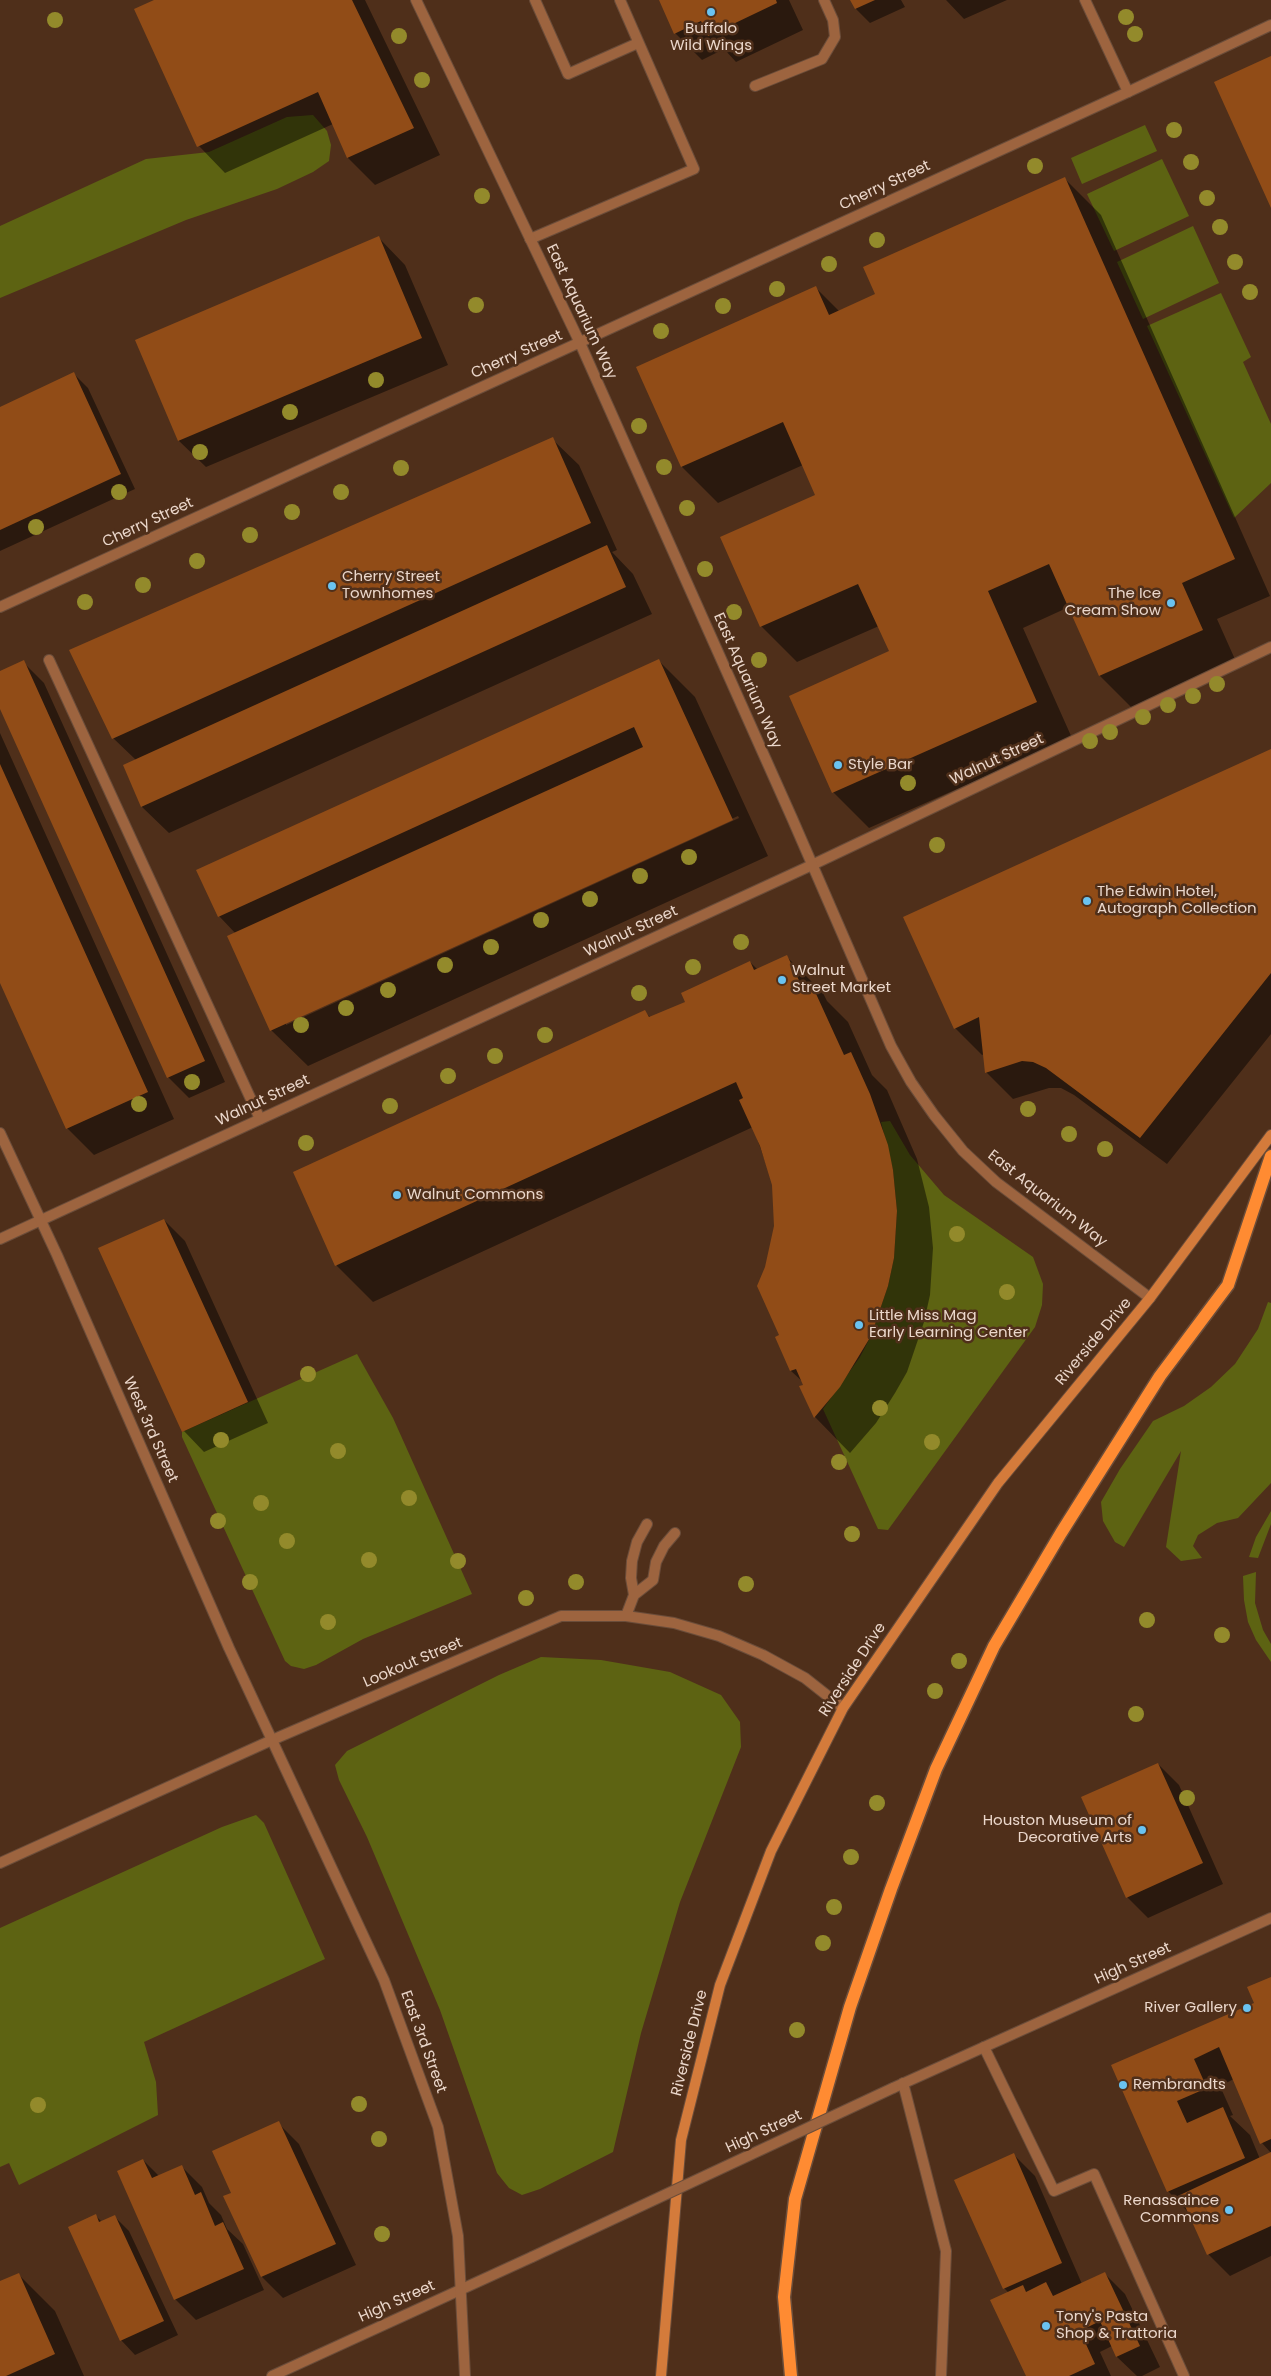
<!DOCTYPE html>
<html>
<head>
<meta charset="utf-8">
<style>
  body { margin:0 }
  canvas { display:block; background:#4f2f1a }
</style>
</head>
<body>
<canvas width="1271" height="2376"></canvas>
<script>
const context = document.querySelector('canvas').getContext('2d');
context.lineJoin = 'round';
function fillPath(path, color) {
  context.fillStyle = color;
  context.fill(path, 'evenodd');
}
function toPath(rows) {
  const path = new Path2D();
  for (const r of rows) {
    path.moveTo(r[0], r[1]);
    for (let i = 2; i < r.length; i += 2) path.lineTo(r[i], r[i + 1]);
  }
  return path;
}
function stroke(path, color, width, dash) {
  context.strokeStyle = color;
  context.lineWidth = width;
  context.lineCap = dash ? 'butt' : 'round';
  context.setLineDash(dash || []);
  context.stroke(path);
}
function label(font, color, halo, rows, align = 'center') {
  context.font = font + ' Poppins,sans-serif';
  context.lineWidth = 5;
  context.setLineDash([]);
  context.textBaseline = 'middle';
  context.strokeStyle = halo;
  context.fillStyle = color;
  for (const [text, x, y, turn = 0] of rows) {
    context.save();
    context.translate(x, y);
    context.rotate((+turn || 0) * Math.PI / 180);
    context.textAlign = isNaN(turn) ? turn : align;
    if (halo) context.strokeText(text, 0, 0);
    context.fillText(text, 0, 0);
    context.restore();
  }
}
fillPath(toPath([
  [313,115,327,131,331,145,329,161,313,172,277,189,186,220,0,298,0,226,146,159,209,152,287,117],
  [1145,125,1157,151,1082,184,1071,158],
  [1162,159,1189,216,1114,251,1087,194],
  [1193,226,1219,283,1143,319,1117,262],
  [1221,293,1251,357,1243,362,1271,424,1271,483,1234,518,1147,326],
  [890,1121,910,1155,944,1195,1033,1257,1043,1284,1042,1305,1035,1327,888,1530,878,1529,823,1409,860,1357,871,1336,888,1286,894,1258,897,1211,893,1170,881,1122],
  [1268,1302,1271,1303,1271,1483,1238,1518,1217,1523,1198,1535,1193,1546,1202,1558,1181,1561,1166,1547,1181,1451,1124,1547,1115,1542,1103,1521,1101,1502,1120,1469,1153,1421,1184,1406,1211,1387,1235,1364,1258,1329],
  [357,1354,393,1418,472,1594,363,1639,316,1665,304,1669,291,1666,285,1661,182,1437,182,1432],
  [1271,1511,1271,1524,1258,1558,1249,1557,1256,1537],
  [1256,1572,1255,1603,1263,1630,1271,1644,1271,1662,1256,1640,1248,1622,1244,1600,1243,1576],
  [541,1657,601,1660,670,1672,721,1695,740,1722,741,1747,680,1902,641,2033,613,2152,540,2189,522,2195,509,2188,497,2173,440,2010,367,1837,339,1780,335,1765,347,1751,499,1675],
  [256,1815,264,1823,325,1959,144,2042,156,2082,158,2115,19,2185,9,2163,0,2167,0,1928,222,1827]
]), '#5d6312');
fillPath(toPath([
  [157,0,365,0,440,155,375,185,348,158,333,124,225,173,199,146],
  [660,0,789,0,803,30,736,62,724,49,702,60,675,33],
  [852,0,901,0,905,7,870,23,856,9],
  [946,0,1007,0,964,19],
  [1065,179,1101,215,1270,596,1217,619,1238,666,1136,712,1100,676,1069,607,1023,628,1072,738,869,828,833,792,890,652,879,626,797,662,761,626,817,496,803,465,718,503,682,467,638,368,816,288,839,311,877,294],
  [379,238,405,265,448,365,206,467,179,441,137,341],
  [74,374,88,388,135,489,0,551,0,409],
  [552,439,579,465,617,550,612,552,633,574,652,614,169,833,142,807,124,766,136,760,113,738],
  [659,661,695,697,768,856,308,1066,271,1030,236,934,219,916],
  [738,816,739,818,286,1025,286,1023],
  [23,662,44,683,225,1082,189,1098,168,1077,0,706,0,672],
  [0,733,174,1119,94,1155,67,1128,0,980],
  [1271,750,1271,1034,1167,1164,1074,1095,1061,1088,1049,1088,1013,1099,986,1072,984,1054,982,1055,955,1028],
  [787,957,823,993,827,1001,848,1022,872,1075,887,1090,917,1159,929,1207,933,1248,930,1295,924,1322,907,1372,895,1393,876,1423,850,1453,815,1417,801,1387,805,1386,804,1383,791,1371,767,1267,775,1226,773,1184,753,1127,373,1302,337,1266,295,1172,644,1011,651,1018,686,1002,750,962,758,970],
  [164,1220,185,1241,268,1423,204,1452,184,1431],
  [1158,1764,1179,1785,1223,1884,1148,1918,1127,1897],
  [1271,1978,1271,2153,1262,2143,1234,2079,1220,2086,1233,2115,1230,2116,1250,2135,1260,2159,1271,2154,1271,2256,1230,2276,1209,2255,1189,2213,1168,2191,1113,2065,1256,2003],
  [278,2123,299,2144,356,2265,283,2298,262,2277,225,2197,233,2193],
  [1014,2155,1035,2176,1082,2284,1104,2273,1125,2294,1160,2367,1142,2376,1137,2376,1117,2357,1112,2346,1100,2352,1111,2376,1027,2376,1009,2293,1004,2288],
  [143,2160,159,2176,181,2166,202,2187,209,2203,221,2215,227,2229,243,2244,264,2290,196,2320,175,2299],
  [95,2215,102,2222,115,2217,129,2231,178,2335,135,2355,121,2340],
  [19,2275,55,2311,84,2376,0,2376,0,2283]
]), '#0007');
fillPath(toPath([
  [154,0,352,0,414,128,347,158,318,92,197,147,134,9],
  [659,0,776,0,777,3,708,36,701,21,674,34],
  [850,0,875,0,855,9],
  [1271,56,1271,208,1214,82],
  [1065,177,1235,559,1182,583,1203,630,1099,676,1049,564,988,591,1037,702,832,793,789,696,889,651,858,584,760,627,720,537,815,495,783,422,681,467,636,367,816,286,829,315,875,294,863,267],
  [379,236,422,338,178,441,135,340],
  [74,372,121,474,0,530,0,407],
  [553,437,591,523,112,739,69,650],
  [607,545,626,587,141,807,123,765],
  [659,659,733,820,270,1031,227,936,643,747,634,727,218,917,196,870],
  [24,660,205,1061,167,1078,0,709,0,671],
  [1271,749,1271,973,1140,1138,1046,1068,1033,1062,1022,1061,985,1073,979,1017,954,1029,903,917],
  [0,764,148,1092,66,1129,0,983],
  [787,955,803,989,812,985,844,1055,851,1052,870,1094,888,1145,893,1170,897,1211,894,1258,888,1286,871,1336,840,1387,814,1418,799,1386,803,1385,796,1369,790,1371,775,1337,779,1335,757,1286,765,1267,774,1226,772,1185,760,1146,739,1100,743,1098,736,1082,335,1266,293,1172,645,1010,649,1017,685,1002,681,993,750,961,754,970],
  [164,1219,248,1402,182,1432,98,1248],
  [1158,1763,1203,1863,1126,1898,1081,1797],
  [1271,1977,1271,2139,1260,2144,1219,2047,1194,2059,1207,2088,1177,2101,1187,2123,1223,2107,1245,2158,1167,2192,1111,2065,1254,2003,1247,1987],
  [279,2121,336,2244,261,2277,223,2196,231,2193,212,2151],
  [1271,2152,1271,2226,1207,2255,1180,2195],
  [1014,2153,1062,2263,1003,2289,954,2180],
  [143,2159,152,2178,182,2165,195,2195,201,2192,215,2226,223,2222,244,2269,174,2300,117,2171],
  [96,2214,99,2222,115,2215,164,2321,120,2341,68,2227],
  [1105,2272,1140,2346,1116,2357,1100,2321,1080,2331,1095,2364,1069,2376,1026,2376,990,2300,1023,2285,1026,2292,1046,2282,1053,2296],
  [19,2273,55,2354,6,2376,0,2376,0,2281]
]), '#914c17');
const service = toPath([
  [535,0,568,74,638,43],
  [755,86,822,59,835,37,833,20,824,0],
  [1128,92,1271,25],
  [530,239,694,169,620,0],
  [49,660,260,1119],
  [812,865,1271,647],
  [634,1595,631,1578,632,1561,637,1542,647,1524],
  [626,1616,634,1595,653,1580,656,1562,664,1546,675,1533],
  [984,2047,1054,2191,1094,2174,1184,2376],
  [903,2083,946,2251,941,2376]
]);
const minor = toPath([
  [416,0,580,343,792,818,891,1046,911,1082,934,1115,963,1151,996,1182,1150,1298],
  [0,607,1128,92,1085,0],
  [0,1239,812,865],
  [0,1863,272,1740,561,1616,626,1616,674,1623,719,1636,763,1655,805,1678,843,1708],
  [893,2088,1271,1918],
  [272,2376,532,2257]
]);
const tertiary = toPath([
  [0,1133,57,1255,229,1648,384,1980,438,2127,458,2236,465,2376]
]);
const secondary = toPath([
  [661,2376,681,2140,720,1985,771,1851,843,1708,998,1483,1150,1298,1271,1135]
]);
const primary = toPath([
  [791,2376,784,2297,795,2199,850,2007,891,1889,936,1769,994,1646,1061,1533,1160,1376,1228,1285,1271,1156]
]);
stroke(service, '#6b4d3a', 12);
stroke(minor, '#6b4d3a', 12);
stroke(tertiary, '#6b4d3a', 12);
stroke(secondary, '#6b4d3a', 12);
stroke(primary, '#6b4d3a', 15);
stroke(service, '#9d643f', 10);
stroke(minor, '#9d643f', 10);
stroke(tertiary, '#9d643f', 10);
stroke(secondary, '#d47b3b', 10);
stroke(primary, '#ff8b32', 12);
const minorBridge = toPath([
  [532,2257,893,2088]
]);
stroke(minorBridge, '#6b4d3a', 12, []);
stroke(minorBridge, '#9d643f', 10);
context.fillStyle = '#938a2b';
for (const [x, y] of [
  [1126,17],
  [55,20],
  [1135,34],
  [399,36],
  [422,80],
  [1174,130],
  [1191,162],
  [1035,166],
  [482,196],
  [1207,198],
  [1220,227],
  [877,240],
  [1235,262],
  [829,264],
  [777,289],
  [1250,292],
  [476,305],
  [723,306],
  [661,331],
  [376,380],
  [290,412],
  [639,426],
  [200,452],
  [664,467],
  [401,468],
  [119,492],
  [341,492],
  [687,508],
  [292,512],
  [36,527],
  [250,535],
  [197,561],
  [705,569],
  [143,585],
  [85,602],
  [734,612],
  [759,660],
  [1217,684],
  [1193,696],
  [1168,705],
  [1143,717],
  [1110,732],
  [1090,741],
  [908,783],
  [937,845],
  [689,857],
  [640,876],
  [590,899],
  [541,920],
  [741,942],
  [491,947],
  [445,965],
  [693,967],
  [388,990],
  [639,993],
  [346,1008],
  [301,1025],
  [545,1035],
  [495,1056],
  [448,1076],
  [192,1082],
  [139,1104],
  [390,1106],
  [1028,1109],
  [1069,1134],
  [306,1143],
  [1105,1149],
  [957,1234],
  [1007,1292],
  [308,1374],
  [880,1408],
  [221,1440],
  [932,1442],
  [338,1451],
  [839,1462],
  [409,1498],
  [261,1503],
  [218,1521],
  [852,1534],
  [287,1541],
  [369,1560],
  [458,1561],
  [250,1582],
  [576,1582],
  [746,1584],
  [526,1598],
  [1147,1620],
  [328,1622],
  [1222,1635],
  [959,1661],
  [935,1691],
  [1136,1714],
  [1187,1798],
  [877,1803],
  [851,1857],
  [834,1907],
  [823,1943],
  [797,2030],
  [359,2104],
  [38,2105],
  [379,2139],
  [382,2234]
]) {
  context.beginPath();
  context.arc(x, y, 8, 0, 2 * Math.PI);
  context.fill();
}
for (const [x, y, r, color] of [
  [711,12,5,"#6ac3f1"],
  [332,586,5,"#6ac3f1"],
  [1171,603,5,"#6ac3f1"],
  [838,765,5,"#6ac3f1"],
  [1087,901,5,"#6ac3f1"],
  [782,980,5,"#6ac3f1"],
  [397,1195,5,"#6ac3f1"],
  [859,1325,5,"#6ac3f1"],
  [1142,1830,5,"#6ac3f1"],
  [1247,2008,5,"#6ac3f1"],
  [1123,2085,5,"#6ac3f1"],
  [1229,2210,5,"#6ac3f1"],
  [1046,2326,5,"#6ac3f1"]
]) {
  const dot = new Path2D();
  dot.arc(x, y, r, 0, 2 * Math.PI);
  context.fillStyle = color;
  context.fill(dot);
  stroke(dot, '#4f2f1a', 2);
}
label('15px', '#ebd7cb', '#4f2f1a', [
  ["Buffalo",711,29,"center"],
  ["Wild Wings",711,46,"center"],
  ["Cherry Street",342,577],
  ["Townhomes",342,594],
  ["The Ice",1161,594,"right"],
  ["Cream Show",1161,611,"right"],
  ["Style Bar",848,765],
  ["The Edwin Hotel,",1097,892],
  ["Autograph Collection",1097,909],
  ["Walnut",792,971],
  ["Street Market",792,988],
  ["Walnut Commons",407,1195],
  ["Little Miss Mag",869,1316],
  ["Early Learning Center",869,1333],
  ["Houston Museum of",1132,1821,"right"],
  ["Decorative Arts",1132,1838,"right"],
  ["River Gallery",1237,2008,"right"],
  ["Rembrandts",1133,2085],
  ["Renassaince",1219,2201,"right"],
  ["Commons",1219,2218,"right"],
  ["Tony's Pasta",1056,2317],
  ["Shop & Trattoria",1056,2334]
], 'left');
label('15px', '#ebd7cb', '#4f2f1a', [
  ["Cherry Street",885,186,-25],
  ["East Aquarium Way",581,312,65],
  ["Cherry Street",517,355,-24],
  ["Cherry Street",148,523,-25],
  ["East Aquarium Way",747,681,66],
  ["Walnut Street",997,760,-25],
  ["Walnut Street",631,932,-25],
  ["Walnut Street",263,1101,-25],
  ["East Aquarium Way",1047,1199,38],
  ["Riverside Drive",1094,1342,-50],
  ["West 3rd Street",150,1430,66],
  ["Lookout Street",413,1663,-23],
  ["Riverside Drive",853,1670,-57],
  ["High Street",1133,1964,-24],
  ["East 3rd Street",423,2042,70],
  ["Riverside Drive",690,2043,-76],
  ["High Street",764,2132,-25],
  ["High Street",397,2302,-24]
]);
</script>
</body>
</html>
